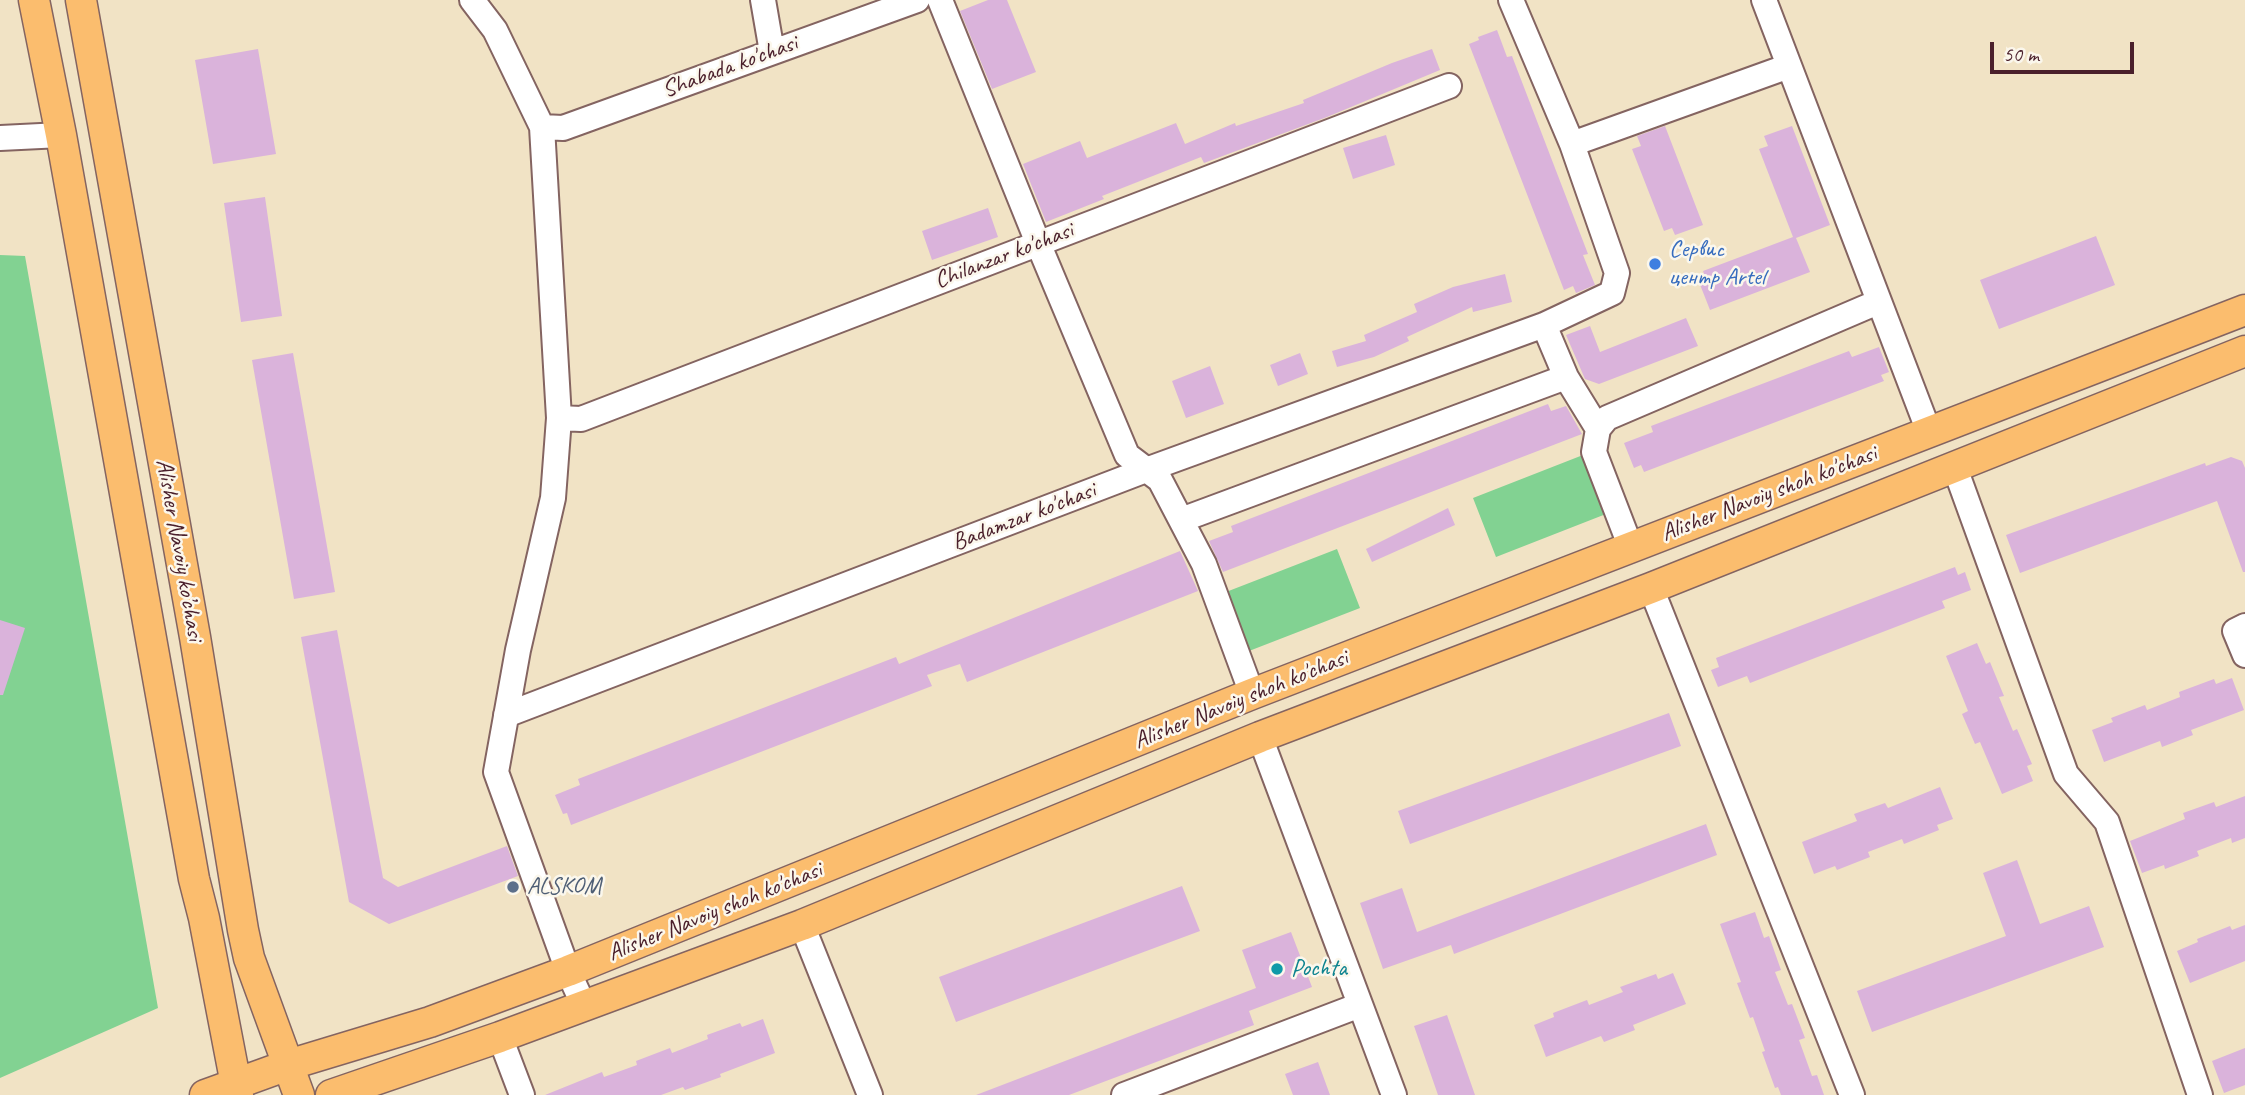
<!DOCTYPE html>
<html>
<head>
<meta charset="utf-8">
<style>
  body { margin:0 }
  #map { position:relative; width:2245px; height:1095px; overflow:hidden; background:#f1e3c5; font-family:Caveat,sans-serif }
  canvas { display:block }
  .scale { position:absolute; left:1990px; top:42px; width:144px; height:32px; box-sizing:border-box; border:4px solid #4a1f2b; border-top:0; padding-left:9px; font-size:21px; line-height:24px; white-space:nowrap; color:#4a1f2b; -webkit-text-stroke:5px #fbf7ec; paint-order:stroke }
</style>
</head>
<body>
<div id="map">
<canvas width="2245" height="1095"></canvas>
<div class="scale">50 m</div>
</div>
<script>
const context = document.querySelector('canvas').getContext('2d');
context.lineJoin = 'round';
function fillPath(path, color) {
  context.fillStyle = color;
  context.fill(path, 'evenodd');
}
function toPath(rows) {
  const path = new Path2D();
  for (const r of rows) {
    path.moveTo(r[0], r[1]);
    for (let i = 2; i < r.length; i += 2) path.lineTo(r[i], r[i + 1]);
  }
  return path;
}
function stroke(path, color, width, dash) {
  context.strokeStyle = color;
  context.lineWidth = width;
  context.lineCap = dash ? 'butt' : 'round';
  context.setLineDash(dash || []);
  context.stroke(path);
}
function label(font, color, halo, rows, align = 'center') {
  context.font = font + ' Caveat,sans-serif';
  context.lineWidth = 5;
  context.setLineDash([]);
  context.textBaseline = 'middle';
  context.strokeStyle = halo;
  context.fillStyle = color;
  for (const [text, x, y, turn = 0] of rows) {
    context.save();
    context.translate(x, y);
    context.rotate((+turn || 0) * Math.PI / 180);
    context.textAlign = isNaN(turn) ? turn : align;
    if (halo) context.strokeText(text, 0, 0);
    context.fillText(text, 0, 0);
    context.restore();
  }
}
fillPath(toPath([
  [0,255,25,256,158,1008,0,1078],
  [1583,455,1606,514,1496,557,1473,498],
  [1337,549,1360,608,1249,651,1226,592]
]), '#82d292');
fillPath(toPath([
  [988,0,1007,0,1036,72,992,89,960,11],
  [1497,30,1507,57,1512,56,1588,254,1583,255,1595,285,1576,293,1573,286,1564,290,1469,44,1479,40,1478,37],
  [258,49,276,154,213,164,195,60],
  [1432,49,1440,70,1327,117,1204,163,1201,157,1102,196,1104,199,1046,222,1023,164,1080,141,1087,158,1176,123,1185,144,1235,123,1236,126,1304,103,1303,100,1392,63],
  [1665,126,1703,225,1675,235,1672,228,1664,231,1632,149,1641,146,1637,136],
  [1792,126,1830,225,1796,238,1810,272,1710,310,1699,282,1706,279,1703,271,1793,237,1759,149,1768,146,1764,136],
  [1386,135,1395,165,1353,179,1343,148],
  [265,197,282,316,241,322,224,203],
  [988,208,998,237,932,260,922,231],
  [2096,236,2115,285,1999,329,1980,280],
  [1505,274,1512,302,1473,312,1472,307,1407,337,1409,341,1374,357,1337,367,1332,351,1366,341,1364,335,1417,312,1414,304,1453,287],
  [1686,318,1698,346,1599,384,1585,379,1566,335,1590,326,1600,352],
  [1879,347,1889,372,1881,375,1884,381,1644,472,1641,465,1634,468,1624,443,1653,432,1651,426,1849,351,1852,357],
  [293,353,335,592,294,599,252,360],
  [1300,353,1308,374,1278,386,1270,365],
  [1210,366,1224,404,1186,418,1172,381],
  [1548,404,1551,411,1566,406,1582,434,1223,572,1209,541,1233,532,1231,526],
  [2231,457,2242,461,2245,468,2245,572,2243,572,2217,501,2020,573,2006,535,2205,463,2206,466],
  [1448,508,1455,525,1372,562,1366,549],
  [1180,551,1198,591,967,682,960,664,927,675,932,686,571,825,567,813,563,814,555,795,580,785,578,779,896,657,899,664],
  [1955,567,1958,575,1965,572,1971,590,1942,601,1945,608,1750,683,1747,676,1718,687,1711,670,1719,667,1716,658],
  [0,620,25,628,3,695,0,695],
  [337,630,383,878,398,887,507,846,518,876,389,924,349,902,301,637],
  [1977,643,1986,664,1990,662,2004,696,1999,697,2013,731,2017,729,2032,764,2027,766,2033,781,2002,794,1980,742,1975,744,1962,714,1968,711,1946,656],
  [2232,678,2244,710,2191,730,2193,735,2162,747,2160,741,2104,762,2092,730,2113,722,2111,718,2145,705,2147,710,2180,697,2179,692,2214,679,2216,684],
  [1669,713,1681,746,1410,844,1398,811],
  [1940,787,1953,819,1937,825,1939,830,1904,844,1902,839,1868,852,1870,857,1837,870,1835,866,1814,874,1802,842,1857,821,1854,814,1885,803,1888,808],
  [2245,796,2245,838,2232,843,2231,838,2197,851,2199,856,2165,869,2164,865,2142,873,2130,841,2185,819,2183,813,2214,802,2216,807],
  [1706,824,1717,855,1454,954,1451,945,1383,969,1360,903,1402,888,1417,932],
  [2017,860,2040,924,2089,906,2104,947,1872,1032,1857,991,2006,936,1983,873],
  [1182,886,1200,931,956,1022,939,977],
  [1755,912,1764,938,1769,936,1781,970,1775,972,1788,1005,1792,1004,1805,1038,1799,1040,1812,1076,1817,1075,1824,1095,1781,1095,1778,1087,1775,1088,1762,1052,1765,1051,1753,1017,1750,1018,1737,983,1741,982,1720,924],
  [2245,925,2245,961,2190,983,2177,951,2198,942,2197,939,2230,926,2232,930],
  [1291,932,1312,987,1249,1011,1254,1025,1069,1095,976,1095,1256,988,1242,950],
  [1673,973,1686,1004,1633,1025,1635,1030,1604,1042,1601,1036,1546,1057,1534,1025,1554,1017,1553,1013,1587,1000,1589,1005,1623,992,1620,987,1656,974,1658,979],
  [1447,1015,1475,1095,1438,1095,1414,1026],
  [763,1019,775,1053,720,1074,721,1077,685,1090,683,1087,661,1095,545,1095,602,1072,604,1077,637,1065,636,1061,670,1048,672,1053,708,1039,707,1035,740,1023,742,1027],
  [2245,1048,2245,1085,2224,1093,2212,1061],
  [1318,1062,1330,1095,1293,1095,1285,1074]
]), '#dab3db');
const minor = toPath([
  [472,0,495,30,542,127,559,418,553,498,518,650,496,772,568,971,584,1006],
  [763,0,772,52],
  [940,0,1038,243,1127,455,1160,480,1204,564,1252,694],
  [1764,0,1929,432],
  [542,127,563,128,917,0],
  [0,138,61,135],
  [1572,144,1789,66],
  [1544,325,1566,377,1598,429],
  [559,418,581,419,1449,86],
  [1955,468,2066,774,2107,822,2200,1095],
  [1181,520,1566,377],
  [1631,548,1594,452,1598,429,1607,418,1878,302],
  [1651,588,1852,1095],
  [2245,626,2235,631,2245,655],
  [506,715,1146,470,1544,325,1612,293,1617,273,1572,144,1511,0],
  [1260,737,1394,1095],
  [802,925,870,1095],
  [500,1037,522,1095],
  [1124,1095,1360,1005]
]);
const major = toPath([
  [34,0,61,135,194,879,204,918,238,1095],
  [81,0,195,637,243,930,249,958,299,1095],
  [205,1095,288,1065,430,1022,568,971,1252,694,2245,310],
  [331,1095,500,1037,802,925,1260,737,1651,588,2245,351]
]);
stroke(minor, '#846461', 28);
stroke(major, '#846461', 33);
stroke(minor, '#fff', 24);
stroke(major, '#fbbd6e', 30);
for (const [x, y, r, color] of [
  [1655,264,7,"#3f7fe0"],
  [513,887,7,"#5c6f8a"],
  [1277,969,7,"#0f9aa8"]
]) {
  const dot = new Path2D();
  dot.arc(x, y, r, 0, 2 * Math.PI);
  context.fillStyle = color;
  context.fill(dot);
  stroke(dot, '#fbf7ec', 2.5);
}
label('24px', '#4a1f2b', '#fbf7ec', [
  ["Shabada ko'chasi",730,67,-20],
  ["Chilanzar ko'chasi",1004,256,-21],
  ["Alisher Navoiy shoh ko'chasi",1769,494,-21],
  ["Badamzar ko'chasi",1024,517,-21],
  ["Alisher Navoiy ko’chasi",179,550,80],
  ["Alisher Navoiy shoh ko'chasi",1241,700,-22],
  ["Alisher Navoiy shoh ko'chasi",715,912,-22]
]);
label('24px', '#366cbe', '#fbf7ec', [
  ["Сервис",1669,250],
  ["центр Artel",1669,278]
], 'left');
label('24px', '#4e5e75', '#fbf7ec', [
  ["ALSKOM",527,887]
], 'left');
label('24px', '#0d838f', '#fbf7ec', [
  ["Pochta",1291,969]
], 'left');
</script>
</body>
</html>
